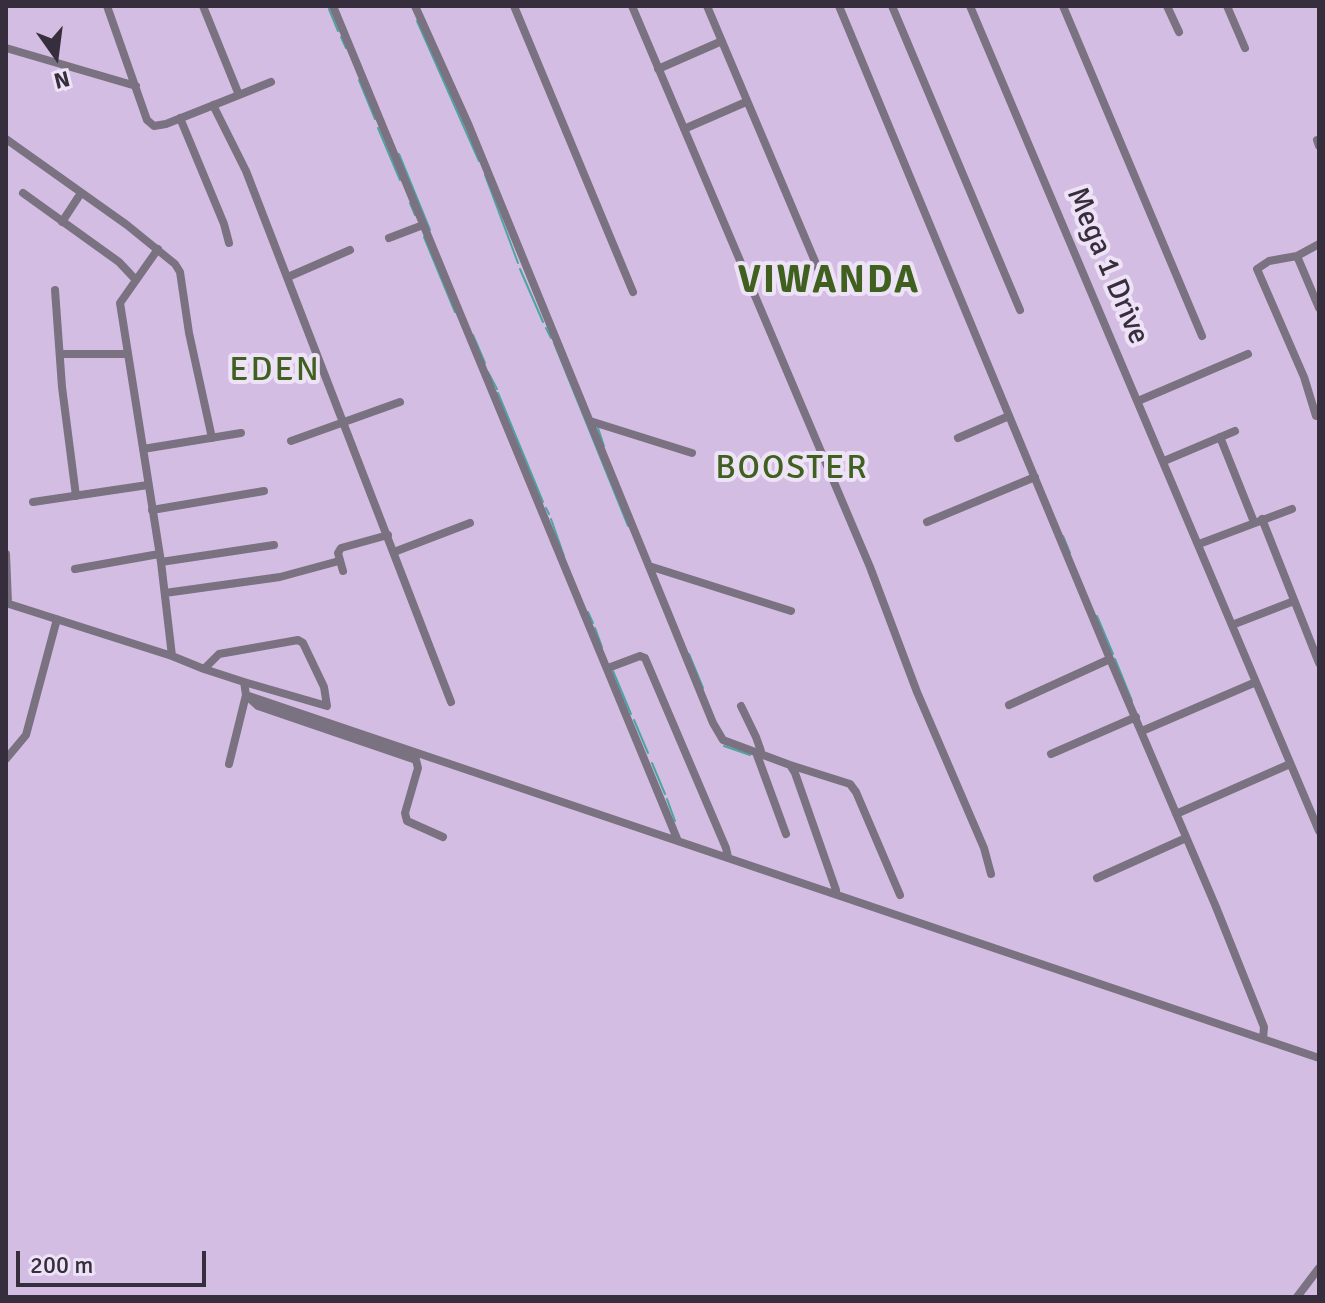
<!DOCTYPE html>
<html>
<head>
<meta charset="utf-8">
<style>
  body { margin:0 }
  #map { position:relative; width:1325px; height:1303px; overflow:hidden; background:#d4bde3; font-family:Signika,sans-serif }
  canvas { display:block }
  .frame { position:absolute; inset:0; border:8px solid #372e3d; pointer-events:none }
  .north { position:absolute; left:16px; top:16px; width:80px; height:80px; -webkit-text-stroke:6px #eee3f6; paint-order:stroke; rotate:166deg; font-size:22px; font-weight:700; line-height:32px; text-align:center; color:#372e3d }
  .north::after { content:''; display:block; margin:auto; width:28px; height:36px; background:#372e3d; clip-path:polygon(50% 0,100% 100%,50% 72%,0 100%) }
  .scale { position:absolute; left:16px; top:1251px; width:190px; height:36px; box-sizing:border-box; border:4px solid #372e3d; border-top:0; padding-left:10px; font-size:24px; line-height:28px; white-space:nowrap; color:#372e3d; -webkit-text-stroke:6px #eee3f6; paint-order:stroke }
</style>
</head>
<body>
<div id="map">
<canvas width="1325" height="1303"></canvas>
<div class="frame"></div>
<div class="north">N</div>
<div class="scale">200 m</div>
</div>
<script>
const context = document.querySelector('canvas').getContext('2d');
context.lineJoin = 'round';
function toPath(rows) {
  const path = new Path2D();
  for (const r of rows) {
    path.moveTo(r[0], r[1]);
    for (let i = 2; i < r.length; i += 2) path.lineTo(r[i], r[i + 1]);
  }
  return path;
}
function stroke(path, color, width, dash) {
  context.strokeStyle = color;
  context.lineWidth = width;
  context.lineCap = dash ? 'butt' : 'round';
  context.setLineDash(dash || []);
  context.stroke(path);
}
function label(font, color, halo, rows, align = 'center') {
  context.font = font + ' Signika,sans-serif';
  context.lineWidth = 8;
  context.setLineDash([]);
  context.textBaseline = 'middle';
  context.strokeStyle = halo;
  context.fillStyle = color;
  for (const [text, x, y, turn = 0] of rows) {
    context.save();
    context.translate(x, y);
    context.rotate((+turn || 0) * Math.PI / 180);
    context.textAlign = isNaN(turn) ? turn : align;
    if (halo) context.strokeText(text, 0, 0);
    context.fillText(text, 0, 0);
    context.restore();
  }
}
stroke(toPath([
  [329,9,338,31],
  [417,21,479,161],
  [341,37,346,48],
  [359,80,375,119],
  [378,128,400,180],
  [399,154,430,230],
  [485,175,518,263],
  [410,203,415,215],
  [424,237,455,312],
  [520,269,543,322],
  [546,328,551,338],
  [473,335,485,363],
  [554,343,628,526],
  [488,372,497,389],
  [498,393,543,502],
  [598,428,604,446],
  [546,508,549,514],
  [551,519,564,556],
  [1063,536,1070,553],
  [588,612,593,623],
  [1097,616,1113,654],
  [595,628,602,647],
  [689,654,703,688],
  [1115,659,1132,701],
  [613,671,631,714],
  [634,720,648,753],
  [724,746,750,755],
  [652,763,665,794],
  [667,799,675,821]
]), '#4ba5a2', 2);
stroke(toPath([
  [107,6,147,120,154,126,166,124,239,95,203,6],
  [333,6,678,841],
  [415,6,469,126,713,723,723,740,790,765,795,773,836,890],
  [514,6,633,292],
  [632,6,870,567,917,692,984,848,991,874],
  [707,6,825,285],
  [839,6,1110,659,1216,907,1264,1027,1263,1039],
  [892,6,1020,310],
  [970,6,1319,831],
  [1063,6,1202,336],
  [1167,6,1179,32],
  [1227,6,1245,48],
  [6,48,136,86],
  [658,69,722,41],
  [239,95,271,82],
  [213,105,246,171,451,702],
  [180,118,224,224,229,243],
  [684,129,746,102],
  [6,139,127,225,175,264,180,272,189,333,212,438],
  [1317,140,1319,146],
  [23,193,119,262,135,279],
  [62,222,81,193],
  [389,238,423,225],
  [158,249,120,303,161,562,172,656],
  [1297,256,1319,308],
  [288,277,350,250],
  [55,290,62,387,76,496],
  [61,354,126,354],
  [1138,401,1248,354],
  [1316,416,1304,377,1257,269,1269,261,1297,256,1319,244],
  [590,421,692,453],
  [1220,437,1254,522],
  [958,438,1009,416],
  [291,441,400,402],
  [143,449,241,433],
  [1164,461,1235,431],
  [33,502,148,485],
  [152,510,264,491],
  [1262,519,1319,663],
  [927,522,1035,477],
  [1199,544,1292,509],
  [394,552,470,523],
  [6,554,8,603],
  [161,562,274,545],
  [649,566,791,611],
  [75,569,159,554],
  [343,571,338,553,341,548,388,535],
  [165,593,280,577,339,561],
  [6,603,172,656,204,669,244,682,327,706,324,687,303,643,298,640,219,654,204,669],
  [1232,625,1294,601],
  [608,668,640,656,645,658,726,848,728,857],
  [244,682,246,695,258,706,416,760,418,768,405,813,407,821,443,837],
  [1009,705,1110,659],
  [741,706,756,737,761,751,757,755,786,834],
  [1142,731,1256,682],
  [1051,754,1136,717],
  [6,759,26,735,57,619],
  [229,764,246,695,1319,1058],
  [790,765,850,784,856,792,900,895],
  [1176,814,1290,764],
  [1097,878,1186,838],
  [1297,1297,1319,1268]
]), '#7a7181', 8);
label('30px', '#372e3d', '#eee3f6', [
  ["Mega 1 Drive",1107,266,67]
]);
context.letterSpacing = '2px';
label('34px', '#3f601f', '#eee3f6', [
  ["EDEN",275,371],
  ["BOOSTER",792,469]
]);
context.letterSpacing = '0px';
context.letterSpacing = '2px';
label('bold 38px', '#3f601f', '#eee3f6', [
  ["VIWANDA",829,282]
]);
context.letterSpacing = '0px';
</script>
</body>
</html>
